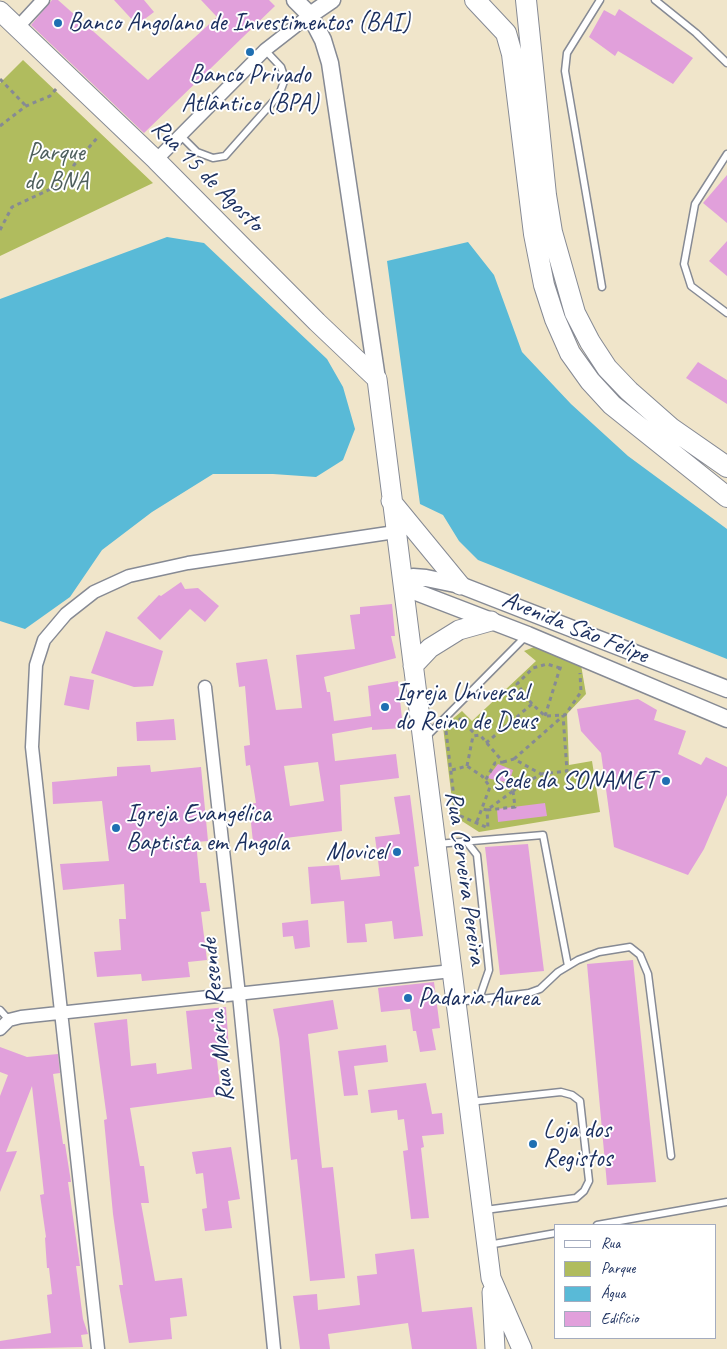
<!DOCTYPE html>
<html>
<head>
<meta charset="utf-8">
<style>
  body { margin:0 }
  #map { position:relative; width:727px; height:1349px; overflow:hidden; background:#f0e5ca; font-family:Caveat,sans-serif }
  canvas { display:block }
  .legend { position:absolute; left:554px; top:1224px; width:162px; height:115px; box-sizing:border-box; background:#fff; border:1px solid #a4acbf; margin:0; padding:6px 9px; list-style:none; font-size:15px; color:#1b2f5e }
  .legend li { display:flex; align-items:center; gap:10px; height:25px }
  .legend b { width:25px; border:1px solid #a4acbf }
</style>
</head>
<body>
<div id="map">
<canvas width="727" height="1349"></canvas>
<ul class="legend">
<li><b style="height:6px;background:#fff"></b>Rua</li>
<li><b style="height:14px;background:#b0bc5e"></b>Parque</li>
<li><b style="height:14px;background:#59bad7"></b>Água</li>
<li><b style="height:14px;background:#e1a0db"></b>Edifício</li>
</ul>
</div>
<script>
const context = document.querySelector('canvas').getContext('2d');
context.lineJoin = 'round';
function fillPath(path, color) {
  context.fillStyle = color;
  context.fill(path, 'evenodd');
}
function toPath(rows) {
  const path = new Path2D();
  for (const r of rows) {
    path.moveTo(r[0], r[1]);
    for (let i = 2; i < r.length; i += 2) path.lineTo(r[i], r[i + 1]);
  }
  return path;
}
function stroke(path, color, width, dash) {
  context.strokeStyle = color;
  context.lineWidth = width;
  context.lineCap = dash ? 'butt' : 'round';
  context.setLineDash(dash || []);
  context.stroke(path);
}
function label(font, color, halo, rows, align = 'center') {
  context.font = font + ' Caveat,sans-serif';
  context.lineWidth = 4;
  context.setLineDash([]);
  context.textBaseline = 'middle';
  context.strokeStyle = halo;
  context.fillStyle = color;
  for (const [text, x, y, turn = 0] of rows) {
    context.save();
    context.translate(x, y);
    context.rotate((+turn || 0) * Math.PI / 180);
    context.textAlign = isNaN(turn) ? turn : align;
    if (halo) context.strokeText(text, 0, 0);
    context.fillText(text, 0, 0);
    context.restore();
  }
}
fillPath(toPath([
  [23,60,153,183,0,256,0,83],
  [534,647,581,665,586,694,567,714,569,765,592,761,600,812,479,832,454,816,443,727,462,711,472,721,536,661,524,651]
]), '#b0bc5e');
fillPath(toPath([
  [167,237,204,243,327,359,343,387,355,429,343,460,316,477,273,474,213,474,152,512,102,550,70,597,25,629,0,621,0,299],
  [468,242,494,275,522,352,571,404,628,456,727,529,727,659,478,560,459,541,443,515,420,504,387,261]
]), '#59bad7');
fillPath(toPath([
  [52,0,58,0,148,80,217,17,201,0,269,0,275,6,144,133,31,25],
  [114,0,144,0,154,12,137,25],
  [619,9,693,58,673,84,618,51,615,56,589,37,604,10,615,16],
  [727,175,727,223,703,203],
  [727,241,727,276,709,261],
  [698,362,727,380,727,404,686,378],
  [181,582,185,589,198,588,219,606,205,622,190,609,160,640,137,618,159,595,161,596],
  [392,604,395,636,391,636,396,658,324,677,327,692,330,692,334,721,371,716,368,686,398,681,403,728,372,730,372,727,332,734,335,761,396,754,399,778,340,785,342,831,253,842,249,804,256,803,250,765,246,766,244,746,250,745,245,686,239,687,236,663,267,659,276,710,302,708,296,655,355,649,350,615,360,614,360,607],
  [318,762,324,801,290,806,284,766],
  [106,631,163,651,153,686,134,687,91,673],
  [70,676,94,680,89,710,64,705],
  [638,699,657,710,654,720,686,731,678,754,701,765,706,757,727,767,727,795,704,849,688,875,614,847,601,753,581,731,577,709],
  [174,719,176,740,137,741,136,722],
  [498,764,513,770,509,783,487,778],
  [150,765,151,772,201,767,208,841,196,842,200,883,206,883,210,911,201,912,207,960,188,962,190,977,142,981,141,974,97,977,94,952,121,950,119,919,126,919,124,884,63,890,60,864,109,861,102,801,53,804,52,782,117,776,117,767],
  [410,795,419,866,414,867,423,936,394,939,392,921,365,924,367,942,347,943,344,901,311,904,308,867,339,865,341,880,380,876,375,837,400,834,394,797],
  [545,803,547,816,498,822,497,809],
  [528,844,544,971,500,975,485,847],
  [308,920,310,947,295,949,293,936,283,937,282,923],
  [633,960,656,1182,607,1185,587,964],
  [434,982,440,1028,432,1029,436,1050,420,1052,416,1031,413,1031,410,1009,381,1012,378,988],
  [333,1000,338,1029,308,1034,322,1168,333,1167,345,1278,310,1281,297,1159,291,1160,279,1039,273,1009],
  [226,1007,229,1050,216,1051,221,1096,130,1108,140,1166,144,1166,149,1203,141,1203,155,1281,182,1278,187,1316,170,1318,172,1339,129,1343,119,1285,123,1285,113,1214,104,1120,107,1119,94,1023,127,1019,131,1066,156,1063,157,1074,192,1069,186,1011],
  [386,1045,388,1062,354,1066,358,1095,344,1096,338,1051],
  [0,1047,27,1057,58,1054,60,1073,53,1074,63,1144,65,1144,71,1182,68,1182,80,1266,76,1266,83,1319,88,1334,81,1335,83,1347,0,1349,0,1341,51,1333,47,1295,52,1294,49,1268,47,1268,45,1238,46,1237,40,1195,44,1194,32,1086,6,1152,17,1151,0,1192,0,1096,8,1075,0,1072],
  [426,1083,432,1114,442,1113,444,1134,422,1136,424,1147,421,1148,429,1218,411,1219,403,1151,408,1150,404,1119,398,1120,397,1110,371,1113,368,1090],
  [231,1147,240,1199,228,1201,232,1228,205,1231,202,1209,207,1208,203,1173,196,1174,192,1152],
  [414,1249,422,1312,472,1307,477,1349,412,1349,408,1323,328,1334,330,1349,300,1349,293,1296,317,1294,318,1310,360,1305,357,1276,377,1274,375,1254]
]), '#e1a0db');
const service = toPath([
  [600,0,567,53,565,71,602,287],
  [655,0,696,33,727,63],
  [181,136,197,152,213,158,225,156,279,95,285,79,281,67,265,50],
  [727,154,695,204,684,264,691,286,727,313],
  [426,737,526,636],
  [466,841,477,855,489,970,479,999],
  [437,844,543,835,568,966],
  [458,1002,529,993,540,989,558,972,578,960,599,952,630,947,640,955,648,974,671,1156],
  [0,1010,9,1020],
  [469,1102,561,1092,572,1095,580,1101,589,1181,584,1191,576,1198,485,1210],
  [597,1225,727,1202],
  [488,1245,556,1233]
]);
const minor = toPath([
  [17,28,43,0],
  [156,160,265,50,310,15],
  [205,687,239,995,274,1349],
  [0,1029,9,1020,21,1017,452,971],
  [98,1349,32,747,36,665,44,640,66,614,94,592,129,576,188,563,395,532]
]);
const tertiary = toPath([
  [295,0,310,15,323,40,330,63,377,379],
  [310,15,332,0],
  [403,582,413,577,426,578,460,585,727,689],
  [403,587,528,635,727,719]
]);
const secondary = toPath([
  [0,11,156,160,317,322,377,379,491,1278,522,1349],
  [391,501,460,585],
  [413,666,430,648,459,630,491,621],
  [492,1292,495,1349]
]);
const primary = toPath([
  [475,0,506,33,512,54,534,234,544,285,555,319,570,353,590,381,612,405,727,497],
  [526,0,546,195,552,232,575,313,590,342,607,368,629,391,671,428,727,467]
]);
stroke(service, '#868a94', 9);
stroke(minor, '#868a94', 15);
stroke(tertiary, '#868a94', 19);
stroke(secondary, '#868a94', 21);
stroke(primary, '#868a94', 22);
stroke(toPath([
  [0,79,26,106],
  [0,126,26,106,50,96,57,88],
  [0,230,12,207,70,180,74,165,97,138],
  [532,704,517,684,533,668,547,664,560,668],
  [545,716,560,668,565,669],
  [459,718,477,736],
  [446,731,456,814,488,828,487,810,482,809],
  [486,743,532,704,545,716,565,715,581,692,580,673],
  [514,759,563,716],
  [503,762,514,759,541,774,513,791],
  [467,766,473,736,480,735,503,762,495,763,485,781],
  [452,770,467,766,482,776,490,787,476,824],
  [541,774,567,771,563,715],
  [513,791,515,807,487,810,513,791]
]), '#868a94', 3, [4, 4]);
stroke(service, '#fff', 6);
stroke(minor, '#fff', 12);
stroke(tertiary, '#fff', 16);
stroke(secondary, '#fff', 19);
stroke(primary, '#fff', 20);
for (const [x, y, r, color] of [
  [58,23,5,"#1f6fb2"],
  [250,52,5,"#1f6fb2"],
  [385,707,5,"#1f6fb2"],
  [666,781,5,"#1f6fb2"],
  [116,828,5,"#1f6fb2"],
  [397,852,5,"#1f6fb2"],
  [408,998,5,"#1f6fb2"],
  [533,1144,5,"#1f6fb2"]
]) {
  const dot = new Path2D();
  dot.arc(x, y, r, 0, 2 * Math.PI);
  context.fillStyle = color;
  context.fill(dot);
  stroke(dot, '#fff', 2);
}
label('25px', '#1b2f5e', '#fff', [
  ["Banco Angolano de Investimentos (BAI)",68,23],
  ["Banco Privado",250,75,"center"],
  ["Atlântico (BPA)",250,104,"center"],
  ["Igreja Universal",395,693],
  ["do Reino de Deus",395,722],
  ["Sede da SONAMET",656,781,"right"],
  ["Igreja Evangélica",126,814],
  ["Baptista em Angola",126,843],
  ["Movicel",387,852,"right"],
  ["Padaria Aurea",418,998],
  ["Loja dos",543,1130],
  ["Registos",543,1159]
], 'left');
label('25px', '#4f605e', '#fff', [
  ["Parque",56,153],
  ["do BNA",56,182]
]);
label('25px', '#1b2f5e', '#fff', [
  ["Rua 15 de Agosto",207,176,45],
  ["Avenida São Felipe",575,628,22],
  ["Rua Cerveira Pereira",465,878,82],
  ["Rua Maria Resende",218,1020,-96]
]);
</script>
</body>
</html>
